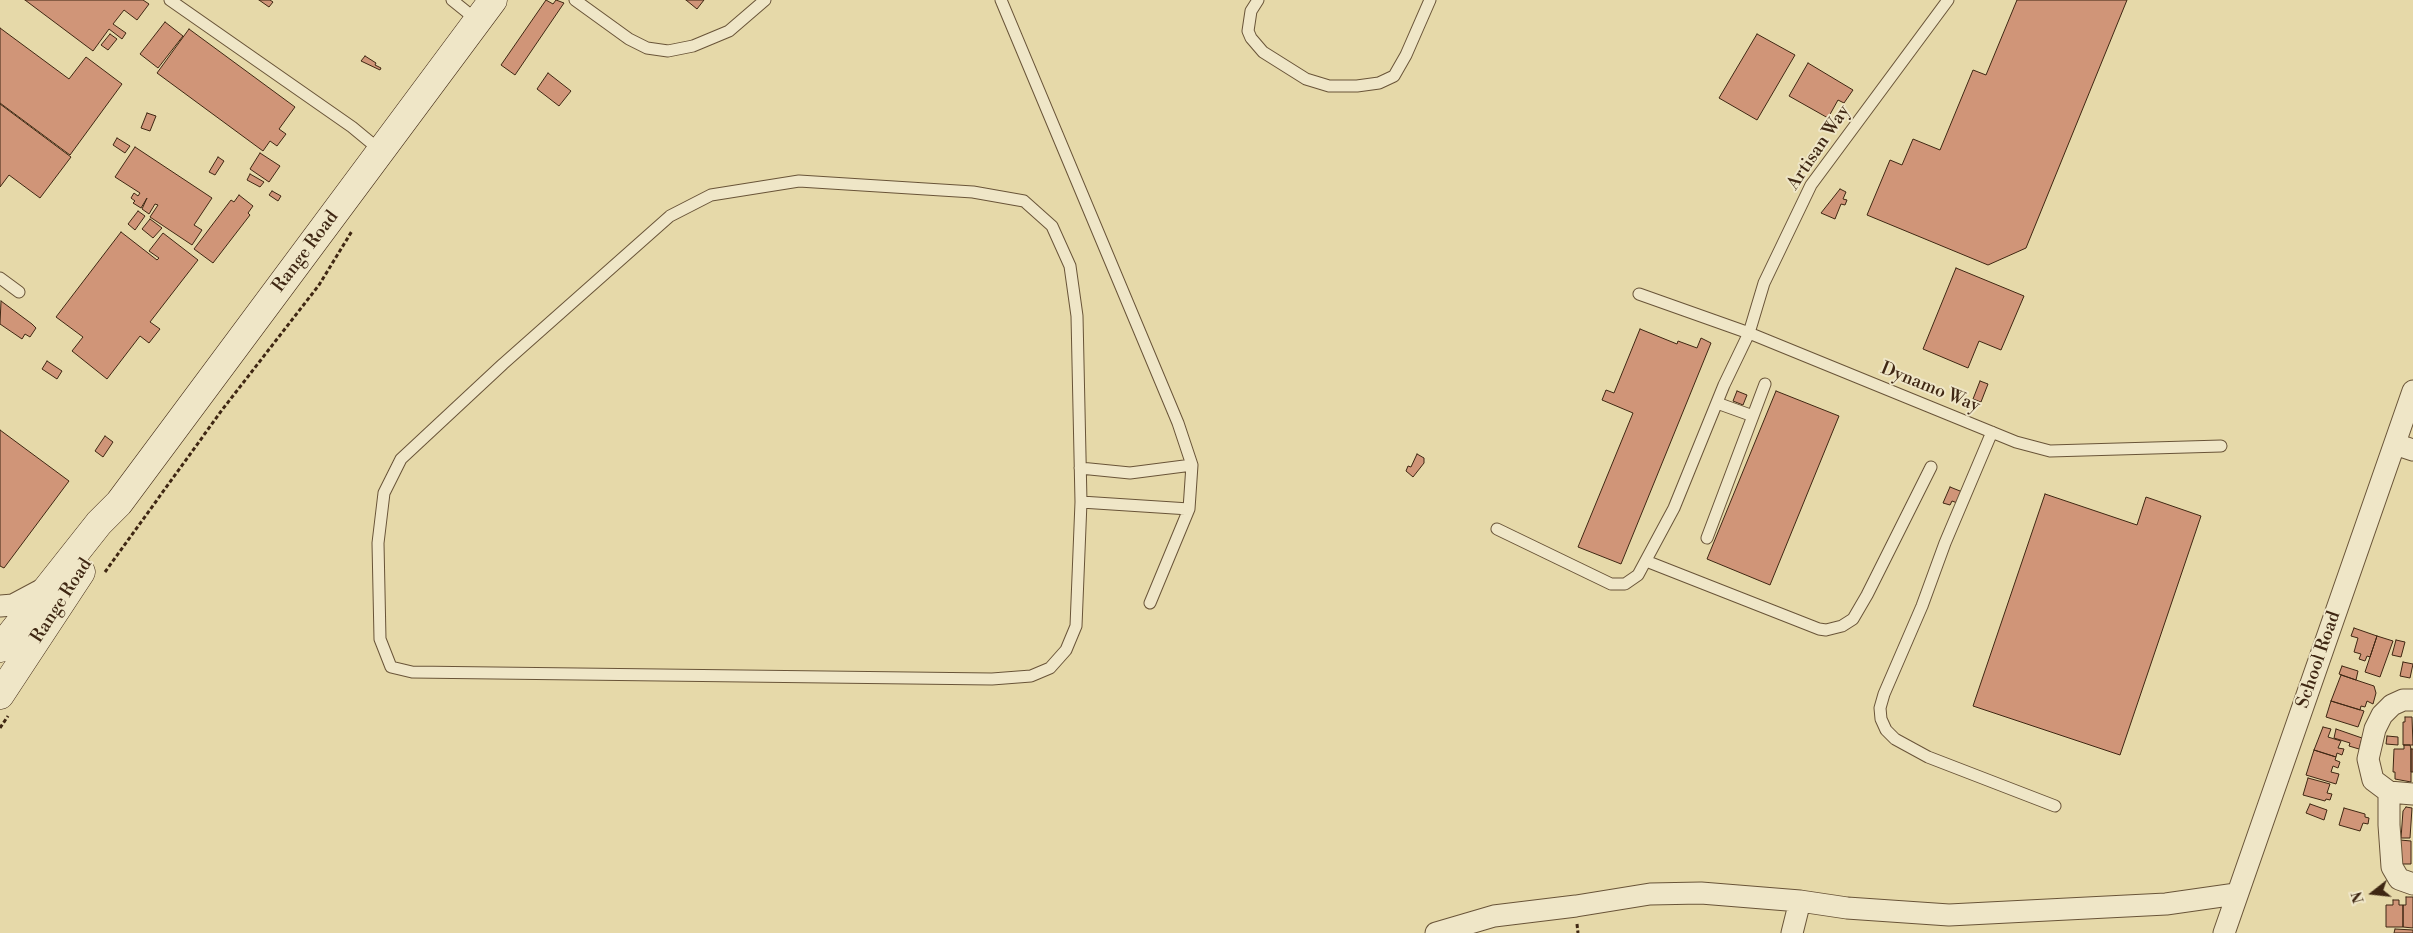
<!DOCTYPE html>
<html>
<head>
<meta charset="utf-8">
<style>
  body { margin:0 }
  #map { position:relative; width:2413px; height:933px; overflow:hidden; background:#e6d9a9; font-family:"Libre Bodoni",serif }
  canvas { display:block }
  .north { position:absolute; left:2348px; top:868px; width:50px; height:50px; -webkit-text-stroke:4px #efe6c7; paint-order:stroke; rotate:254deg; font-size:14px; font-weight:700; line-height:20px; text-align:center; color:#3f2713 }
  .north::after { content:''; display:block; margin:auto; width:18px; height:22px; background:#3f2713; clip-path:polygon(50% 0,100% 100%,50% 72%,0 100%) }
</style>
</head>
<body>
<div id="map">
<canvas width="2413" height="933"></canvas>
<div class="north">N</div>
</div>
<script>
const context = document.querySelector('canvas').getContext('2d');
context.lineJoin = 'round';
function fillPath(path, color) {
  context.fillStyle = color;
  context.fill(path, 'evenodd');
}
function toPath(rows) {
  const path = new Path2D();
  for (const r of rows) {
    path.moveTo(r[0], r[1]);
    for (let i = 2; i < r.length; i += 2) path.lineTo(r[i], r[i + 1]);
  }
  return path;
}
function stroke(path, color, width, dash) {
  context.strokeStyle = color;
  context.lineWidth = width;
  context.lineCap = dash ? 'butt' : 'round';
  context.setLineDash(dash || []);
  context.stroke(path);
}
function label(font, color, halo, rows, align = 'center') {
  context.font = font + ' "Libre Bodoni",serif';
  context.lineWidth = 4;
  context.setLineDash([]);
  context.textBaseline = 'middle';
  context.strokeStyle = halo;
  context.fillStyle = color;
  for (const [text, x, y, turn = 0] of rows) {
    context.save();
    context.translate(x, y);
    context.rotate((+turn || 0) * Math.PI / 180);
    context.textAlign = isNaN(turn) ? turn : align;
    if (halo) context.strokeText(text, 0, 0);
    context.fillText(text, 0, 0);
    context.restore();
  }
}
const building = toPath([
  [25,0,143,0,149,4,137,20,124,10,113,24,126,33,122,39,109,29,93,51,25,0],
  [259,0,270,0,273,2,269,7,259,0],
  [546,0,553,4,556,0,564,3,515,75,501,65,546,0],
  [686,0,704,0,697,9,686,0],
  [2017,0,2127,0,2026,248,1988,265,1867,215,1890,160,1902,165,1913,139,1940,150,1973,70,1986,75,2017,0],
  [165,22,183,36,158,68,140,54,165,22],
  [0,28,69,79,86,57,122,84,70,155,0,103,0,28],
  [189,29,295,107,279,129,286,134,277,146,270,141,263,151,157,73,189,29],
  [110,34,117,39,108,50,101,45,110,34],
  [1757,34,1795,55,1757,120,1719,98,1757,34],
  [365,56,376,63,375,65,381,68,380,70,361,61,365,56],
  [1808,63,1853,90,1844,103,1838,100,1828,118,1789,96,1808,63],
  [548,73,571,91,559,106,537,89,548,73],
  [0,104,71,157,40,198,9,175,0,187,0,104],
  [147,113,156,116,150,131,141,128,147,113],
  [117,138,130,146,125,153,113,145,117,138],
  [135,147,212,198,194,225,202,230,192,245,150,217,158,205,155,204,149,214,142,209,147,198,141,208,133,203,135,201,131,198,134,193,138,196,140,193,115,177,135,147],
  [260,153,280,166,269,182,250,169,260,153],
  [218,157,224,161,215,175,209,172,218,157],
  [250,174,264,182,260,187,247,180,250,174],
  [1840,189,1846,192,1843,199,1847,200,1845,205,1841,204,1835,219,1821,213,1840,189],
  [272,191,281,196,278,201,269,195,272,191],
  [239,195,253,206,248,213,250,215,213,263,194,249,231,200,234,202,239,195],
  [138,211,145,216,135,230,128,224,138,211],
  [150,219,162,228,153,238,142,229,150,219],
  [121,232,157,260,159,258,149,251,163,233,198,260,150,322,160,329,149,343,140,336,107,379,72,351,83,337,56,317,121,232],
  [1956,268,2024,296,2001,350,1979,341,1968,368,1923,349,1956,268],
  [1,301,32,324,36,328,30,337,25,334,22,339,0,324,1,301],
  [1640,329,1677,344,1678,341,1697,348,1701,338,1711,343,1621,564,1578,547,1633,413,1602,400,1606,390,1614,393,1640,329],
  [47,361,62,371,57,379,42,369,47,361],
  [1980,381,1988,384,1981,402,1973,399,1980,381],
  [1737,391,1747,395,1743,405,1733,401,1737,391],
  [1776,391,1839,416,1770,585,1707,559,1776,391],
  [0,430,69,481,4,568,0,566,0,430],
  [105,436,113,442,103,457,95,451,105,436],
  [1417,454,1424,458,1424,463,1413,477,1406,471,1408,466,1411,467,1417,454],
  [1950,487,1965,493,1960,504,1952,501,1950,505,1943,503,1950,487],
  [2045,494,2137,525,2146,497,2201,516,2120,755,1973,706,2045,494],
  [2354,628,2377,636,2370,657,2367,656,2365,661,2359,659,2361,654,2354,652,2358,638,2351,636,2354,628],
  [2377,636,2393,641,2380,677,2365,672,2377,636],
  [2396,640,2405,642,2401,657,2392,655,2396,640],
  [2403,662,2413,664,2410,678,2400,676,2403,662],
  [2342,666,2358,671,2356,680,2339,674,2342,666],
  [2341,675,2374,686,2376,693,2373,704,2367,701,2365,707,2361,706,2360,710,2331,701,2341,675],
  [2331,701,2364,711,2358,727,2326,717,2331,701],
  [2405,717,2412,717,2413,745,2403,745,2403,722,2405,722,2405,717],
  [2323,727,2331,729,2328,737,2341,741,2338,748,2344,749,2342,755,2337,753,2336,757,2314,750,2323,727],
  [2336,729,2362,738,2359,749,2349,746,2350,743,2334,738,2336,729],
  [2387,736,2398,737,2398,745,2386,744,2387,736],
  [2404,745,2410,745,2411,749,2411,782,2395,779,2395,772,2393,772,2394,749,2404,749,2404,745],
  [2411,749,2413,749,2413,772,2411,772,2411,749],
  [2314,750,2336,757,2335,760,2340,762,2338,768,2333,766,2331,772,2339,774,2336,784,2306,775,2314,750],
  [2308,778,2330,784,2327,793,2332,794,2330,800,2326,799,2325,801,2303,795,2308,778],
  [2310,804,2327,810,2324,820,2306,813,2310,804],
  [2406,807,2412,808,2410,838,2401,838,2403,811,2406,807],
  [2344,808,2365,814,2365,817,2369,818,2368,824,2363,823,2360,831,2339,825,2344,808],
  [2400,840,2411,841,2411,864,2399,864,2400,840],
  [2406,897,2413,897,2413,928,2403,927,2403,905,2406,905,2406,897],
  [2393,900,2399,900,2399,905,2403,905,2403,927,2386,927,2386,905,2393,905,2393,900],
  [2395,929,2413,930,2413,933,2394,933,2395,929]
]);
fillPath(building, '#d09578');
stroke(building, '#3f2713', 1);
const service = toPath([
  [170,0,352,127,381,151],
  [452,0,478,21],
  [575,0,629,39,647,48,668,51,693,46,729,31,765,0],
  [1001,0,1178,423,1192,465,1189,509,1150,603],
  [1258,0,1251,11,1248,31,1251,38,1263,52,1306,79,1329,86,1357,86,1379,83,1394,76,1406,55,1430,0],
  [799,181,973,192,1024,201,1052,226,1070,266,1077,316,1081,502,1076,626,1066,650,1050,668,1031,676,992,679,412,672,391,667,380,639,378,543,384,493,401,459,503,364,670,216,711,195,799,181],
  [0,278,19,292],
  [1639,294,1749,333,2016,442,2050,451,2221,446],
  [1717,403,1753,416],
  [1992,432,1945,543,1922,606,1884,694,1880,708,1881,719,1886,730,1895,739,1928,757,2055,806],
  [1080,468,1130,473,1192,465],
  [1081,502,1189,509],
  [1497,529,1611,584,1625,584,1638,575,1674,508,1724,385,1749,333,1764,283,1811,185,1948,0],
  [1707,538,1765,384],
  [1646,561,1819,629,1826,630,1842,626,1853,619,1867,595,1931,467]
]);
const minor = toPath([
  [2395,444,2413,450],
  [0,606,13,605,43,589],
  [2413,700,2403,700,2392,705,2382,715,2375,729,2368,759,2373,780,2389,792,2389,825,2392,867,2399,879,2413,884],
  [2389,792,2413,794],
  [1436,933,1494,916,1576,906,1650,894,1701,893,1800,901],
  [1792,933,1800,901,1847,908,1949,915,2166,904,2236,894],
  [2224,933,2413,391]
]);
const secondary = toPath([
  [0,648,99,523,119,503,493,0],
  [0,695,81,572]
]);
stroke(service, '#695438', 13);
stroke(minor, '#695438', 23);
stroke(secondary, '#3f2713', 29);
stroke(toPath([
  [105,572,222,410,319,285,352,231],
  [0,728,8,716],
  [1577,924,1578,933]
]), '#3f2713', 3, [4, 2.5]);
stroke(service, '#efe6c7', 11);
stroke(minor, '#efe6c7', 21);
stroke(secondary, '#efe6c7', 28);
label('18px', '#3f2713', '#efe6c7', [
  ["Artisan Way",1819,148,-56],
  ["Range Road",306,252,-53],
  ["Dynamo Way",1930,388,22],
  ["Range Road",62,601,-57],
  ["School Road",2319,660,-71]
]);
</script>
</body>
</html>
